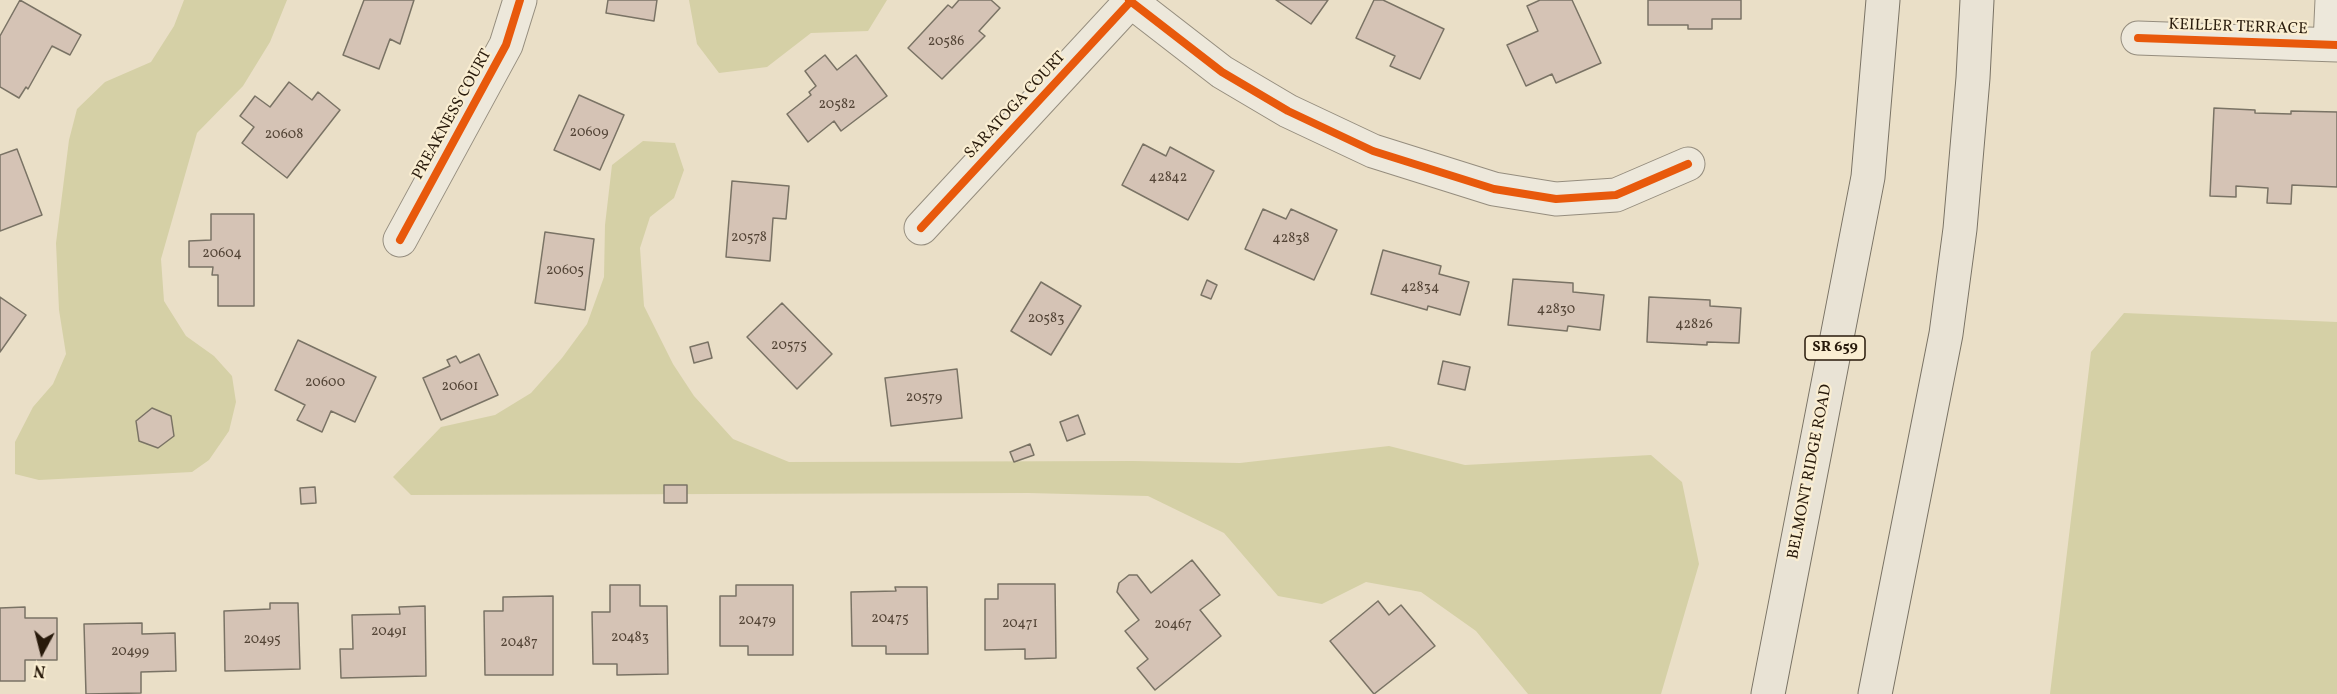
<!DOCTYPE html>
<html>
<head>
<meta charset="utf-8">
<style>
  body { margin:0 }
  #map { position:relative; width:2337px; height:694px; overflow:hidden; background:#eadfc7; font-family:Vollkorn,serif }
  canvas { display:block }
  .north { position:absolute; left:12px; top:622px; width:60px; height:60px; -webkit-text-stroke:4px #faeed2; paint-order:stroke; rotate:187deg; font-size:16px; font-weight:700; line-height:24px; text-align:center; color:#281a0b }
  .north::after { content:''; display:block; margin:auto; width:21px; height:27px; background:#281a0b; clip-path:polygon(50% 0,100% 100%,50% 72%,0 100%) }
</style>
</head>
<body>
<div id="map">
<canvas width="2337" height="694"></canvas>
<div class="north">N</div>
</div>
<script>
const context = document.querySelector('canvas').getContext('2d');
context.lineJoin = 'round';
function fillPath(path, color) {
  context.fillStyle = color;
  context.fill(path, 'evenodd');
}
function toPath(rows) {
  const path = new Path2D();
  for (const r of rows) {
    path.moveTo(r[0], r[1]);
    for (let i = 2; i < r.length; i += 2) path.lineTo(r[i], r[i + 1]);
  }
  return path;
}
function stroke(path, color, width, dash) {
  context.strokeStyle = color;
  context.lineWidth = width;
  context.lineCap = dash ? 'butt' : 'round';
  context.setLineDash(dash || []);
  context.stroke(path);
}
function label(font, color, halo, rows, align = 'center') {
  context.font = font + ' Vollkorn,serif';
  context.lineWidth = 4.5;
  context.setLineDash([]);
  context.textBaseline = 'middle';
  context.strokeStyle = halo;
  context.fillStyle = color;
  for (const [text, x, y, turn = 0] of rows) {
    context.save();
    context.translate(x, y);
    context.rotate((+turn || 0) * Math.PI / 180);
    context.textAlign = isNaN(turn) ? turn : align;
    if (halo) context.strokeText(text, 0, 0);
    context.fillText(text, 0, 0);
    context.restore();
  }
}
fillPath(toPath([
  [184,0,287,0,270,42,243,86,197,133,161,259,164,301,186,336,214,356,232,376,236,402,229,431,209,460,192,472,39,480,15,474,15,442,33,407,53,384,66,354,59,310,56,243,69,140,77,109,105,82,151,62,174,26],
  [689,0,887,0,868,31,811,33,767,67,719,73,697,44],
  [643,141,675,143,684,170,674,198,650,217,640,248,644,306,673,364,694,396,733,439,789,462,1133,461,1240,463,1389,446,1465,465,1651,455,1682,482,1699,564,1661,694,1528,694,1476,631,1421,592,1366,582,1322,604,1278,596,1224,533,1148,496,1028,493,411,495,393,477,441,427,495,415,531,393,562,358,587,324,604,277,605,225,612,165],
  [2124,313,2337,322,2337,694,2050,694,2091,352]
]), '#d5d0a6');
const building = toPath([
  [20,0,81,35,70,55,52,46,28,89,26,87,19,98,0,87,0,36,20,0],
  [364,0,414,0,400,44,390,39,379,69,343,55,364,0],
  [608,0,657,0,654,21,606,13,608,0],
  [959,0,991,0,1000,8,979,31,985,36,942,79,908,48,948,5,952,8,959,0],
  [1276,0,1328,0,1311,24,1276,0],
  [1374,0,1383,0,1444,29,1420,79,1390,66,1395,56,1356,38,1374,0],
  [1540,0,1572,0,1601,63,1556,83,1552,74,1526,86,1507,45,1538,31,1527,6,1540,0],
  [1648,0,1741,0,1741,19,1712,19,1712,29,1688,29,1688,25,1648,25,1648,0],
  [825,55,837,70,856,55,887,96,841,131,834,121,808,142,787,114,811,95,809,92,816,86,805,71,825,55],
  [289,82,312,100,318,92,340,110,287,178,242,143,254,127,240,116,255,96,270,107,289,82],
  [579,95,624,115,600,170,554,150,579,95],
  [2214,108,2255,110,2255,113,2291,114,2291,111,2337,112,2337,187,2292,185,2291,204,2267,203,2268,188,2236,186,2236,197,2210,196,2214,108],
  [1143,144,1166,156,1170,147,1214,171,1188,220,1122,185,1143,144],
  [17,149,42,215,0,231,0,155,17,149],
  [732,181,789,186,786,219,773,218,770,261,726,257,732,181],
  [1263,209,1286,219,1291,209,1337,230,1314,280,1245,249,1263,209],
  [211,214,254,214,254,306,218,306,218,275,212,275,213,267,189,267,189,241,211,240,211,214],
  [545,232,594,239,585,310,535,303,545,232],
  [1383,250,1441,266,1439,274,1469,282,1460,315,1428,306,1427,310,1371,294,1383,250],
  [1513,279,1573,283,1573,292,1604,295,1600,330,1568,326,1567,331,1508,325,1513,279],
  [1207,280,1217,285,1211,299,1201,295,1207,280],
  [1041,282,1081,306,1051,355,1011,331,1041,282],
  [0,297,26,315,0,352,0,297],
  [1649,297,1710,300,1710,306,1741,308,1739,343,1707,342,1707,345,1647,342,1649,297],
  [782,303,832,354,797,389,747,337,782,303],
  [298,340,376,377,355,422,331,411,322,432,297,420,305,405,275,390,298,340],
  [708,342,712,358,694,363,690,347,708,342],
  [479,354,498,395,441,420,423,378,450,366,447,360,456,356,460,363,479,354],
  [1443,361,1470,367,1465,390,1438,384,1443,361],
  [957,369,962,418,891,426,885,378,957,369],
  [152,408,171,416,174,436,158,448,139,441,136,421,152,408],
  [1078,415,1085,434,1067,441,1060,422,1078,415],
  [1030,444,1034,455,1014,462,1010,452,1030,444],
  [664,485,687,485,687,503,664,503,664,485],
  [315,487,316,503,301,504,300,488,315,487],
  [1192,560,1220,595,1200,610,1221,636,1155,690,1137,668,1148,659,1125,631,1139,620,1117,592,1119,583,1129,575,1137,575,1151,593,1192,560],
  [998,584,1055,584,1056,658,1025,659,1025,649,985,650,985,599,998,599,998,584],
  [610,585,640,585,640,606,667,606,668,674,617,675,617,664,593,664,592,612,610,612,610,585],
  [736,585,793,585,793,655,748,655,748,646,720,646,720,596,736,596,736,585],
  [895,587,927,587,928,654,886,654,886,646,852,646,851,592,896,591,895,587],
  [553,596,553,675,485,675,484,611,503,611,503,597,553,596],
  [1378,601,1389,615,1401,605,1435,646,1374,694,1330,641,1378,601],
  [270,603,298,603,300,669,225,671,224,611,270,609,270,603],
  [425,606,426,676,341,678,340,649,353,649,352,615,400,614,399,607,425,606],
  [25,607,25,618,57,618,57,660,25,660,25,681,0,681,0,608,25,607],
  [142,623,142,634,175,633,176,671,141,672,141,693,86,694,84,624,142,623]
]);
fillPath(building, '#d5c3b5');
stroke(building, '#7a7365', 1.5);
const street = toPath([
  [1129,0,1222,72,1288,111,1373,151,1494,189,1556,199,1616,195,1688,164],
  [2138,38,2337,45],
  [2330,44,2332,0],
  [921,228,1130,2],
  [400,240,506,45,520,0]
]);
const primary = toPath([
  [1768,694,1868,177,1883,0],
  [1875,694,1946,334,1960,229,1973,78,1977,0]
]);
stroke(street, '#958d7e', 35);
stroke(primary, '#7a7365', 35);
stroke(street, '#ede8db', 33);
stroke(primary, '#e9e3d5', 33);
stroke(toPath([
  [1129,0,1222,72,1288,111,1373,151,1494,189,1556,199,1616,195,1688,164],
  [2138,38,2337,45],
  [921,228,1130,2],
  [400,240,506,45,520,0]
]), '#e8590c', 8);
label('14px', '#534436', null, [
  ["20586",946,42],
  ["20582",837,105],
  ["20609",589,133],
  ["20608",284,135],
  ["42842",1168,178],
  ["20578",749,238],
  ["42838",1291,239],
  ["20604",222,254],
  ["20605",565,271],
  ["42834",1420,288],
  ["42830",1556,310],
  ["20583",1046,319],
  ["42826",1694,325],
  ["20575",789,346],
  ["20600",325,383],
  ["20601",460,387],
  ["20579",924,398],
  ["20475",890,619],
  ["20479",757,621],
  ["20471",1020,624],
  ["20467",1173,625],
  ["20491",389,632],
  ["20483",630,638],
  ["20495",262,640],
  ["20487",519,643],
  ["20499",130,652]
]);
for (const [x, y, w] of [
  [1835,348,60]
]) {
  const box = new Path2D();
  box.roundRect(x - w / 2, y - 12, w, 24, 4.5);
  context.fillStyle = '#faeed2';
  context.fill(box);
  stroke(box, '#281a0b', 1.5);
}
label('bold 15px', '#281a0b', null, [
  ["SR 659",1835,348]
]);
label('16px', '#281a0b', '#faeed2', [
  ["KEILLER TERRACE",2238,28,2],
  ["SARATOGA COURT",1016,106,-47],
  ["PREAKNESS COURT",453,115,-61],
  ["BELMONT RIDGE ROAD",1811,472,-79]
]);
</script>
</body>
</html>
